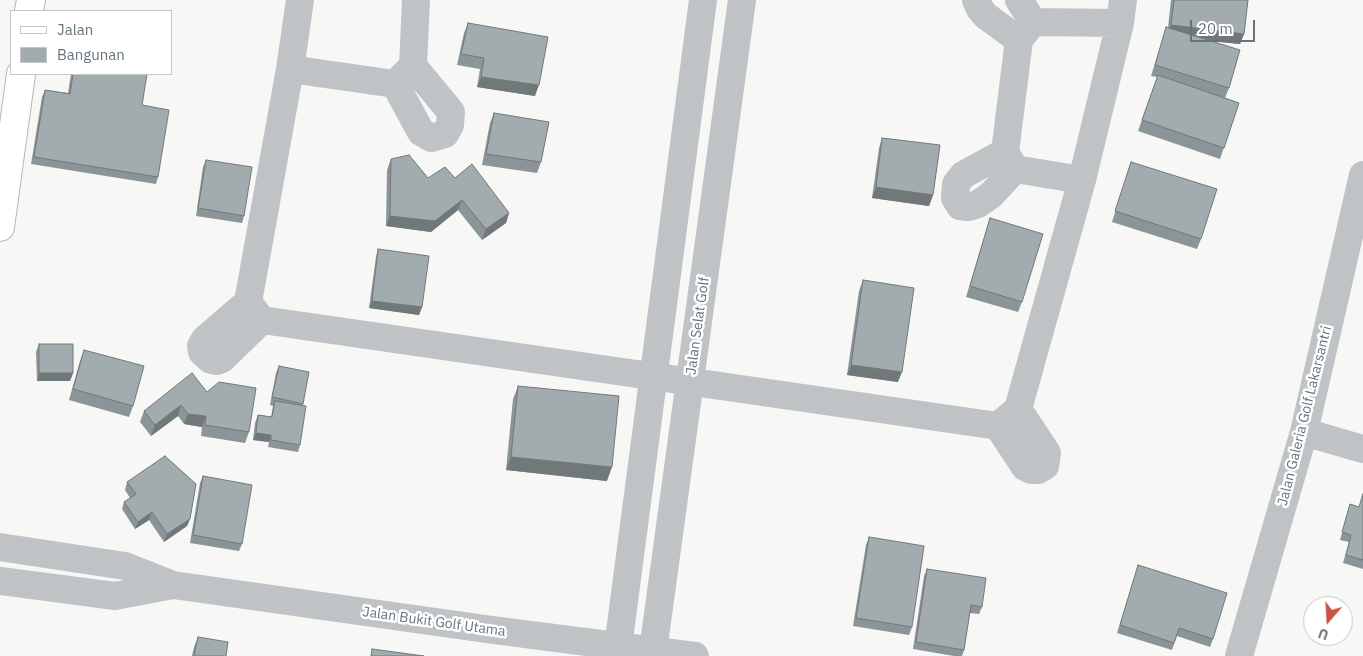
<!DOCTYPE html>
<html>
<head>
<meta charset="utf-8">
<style>
  body { margin:0 }
  #map { position:relative; width:1363px; height:656px; overflow:hidden; background:#f7f7f5; font-family:"IBM Plex Sans",sans-serif }
  canvas { display:block }
  .legend { position:absolute; left:10px; top:10px; width:162px; height:65px; box-sizing:border-box; background:#fff; border:1px solid #c2c8cb; margin:0; padding:6px 9px; list-style:none; font-size:15px; color:#66757c }
  .legend li { display:flex; align-items:center; gap:10px; height:25px }
  .legend b { width:25px; border:1px solid #c2c8cb }
  .north { position:absolute; left:1303px; top:596px; width:50px; height:50px; box-sizing:border-box; background:#fff; border:1px solid #c2c8cb; border-radius:50%; rotate:199deg; font-size:14px; font-weight:700; line-height:20px; text-align:center; color:#66757c }
  .north::after { content:''; display:block; margin:auto; width:18px; height:22px; background:#cc5140; clip-path:polygon(50% 0,100% 100%,50% 72%,0 100%) }
  .scale { position:absolute; left:1190px; top:20px; width:65px; height:22px; box-sizing:border-box; border:2px solid #66757c; border-top:0; padding-left:6px; font-size:15px; line-height:18px; white-space:nowrap; color:#66757c; -webkit-text-stroke:4px #fff; paint-order:stroke }
</style>
</head>
<body>
<div id="map">
<canvas width="1363" height="656"></canvas>
<ul class="legend">
<li><b style="height:6px;background:#fff"></b>Jalan</li>
<li><b style="height:14px;background:#a2acaf"></b>Bangunan</li>
</ul>
<div class="north">U</div>
<div class="scale">20 m</div>
</div>
<script>
const context = document.querySelector('canvas').getContext('2d');
context.lineJoin = 'round';
function toPath(rows) {
  const path = new Path2D();
  for (const r of rows) {
    path.moveTo(r[0], r[1]);
    for (let i = 2; i < r.length; i += 2) path.lineTo(r[i], r[i + 1]);
  }
  return path;
}
function stroke(path, color, width, dash) {
  context.strokeStyle = color;
  context.lineWidth = width;
  context.lineCap = dash ? 'butt' : 'round';
  context.setLineDash(dash || []);
  context.stroke(path);
}
function fillPath(path, color) {
  context.fillStyle = color;
  context.fill(path, 'evenodd');
}
function label(font, color, halo, rows, align = 'center') {
  context.font = font + ' "IBM Plex Sans",sans-serif';
  context.lineWidth = 5;
  context.setLineDash([]);
  context.textBaseline = 'middle';
  context.strokeStyle = halo;
  context.fillStyle = color;
  for (const [text, x, y, turn = 0] of rows) {
    context.save();
    context.translate(x, y);
    context.rotate((+turn || 0) * Math.PI / 180);
    context.textAlign = isNaN(turn) ? turn : align;
    if (halo) context.strokeText(text, 0, 0);
    context.fillText(text, 0, 0);
    context.restore();
  }
}
const major = toPath([
  [29,11,31,0],
  [0,227,21,74]
]);
stroke(major, '#b1b6b8', 30);
stroke(toPath([
  [976,0,980,9,986,16,1019,40],
  [1019,0,1033,22],
  [290,69,395,84,413,66,416,0],
  [395,84,421,132,431,138,445,134,450,125,451,112,413,66],
  [1005,152,963,175,956,184,955,198,960,206,968,207,978,204,991,195,1015,169],
  [1082,180,1015,169,1005,152,1019,40,1033,22,1120,23],
  [248,302,262,320,998,426,1018,409,1082,180,1120,23,1123,0],
  [262,320,222,359,217,361,211,360,202,352,201,346,205,339,248,302,290,69,300,0],
  [998,426,1025,467,1031,470,1038,470,1045,466,1047,453,1018,409],
  [1304,432,1363,449],
  [0,547,125,566,173,585,493,630,695,656],
  [0,581,115,596,173,585],
  [623,656,618,647,703,0],
  [650,656,653,651,742,0],
  [1239,656,1304,432,1363,175]
]), '#bfc3c6', 28);
stroke(major, '#fff', 28);
fillPath(toPath([
  [1171,0,1248,0,1244,34,1240,44,1208,41,1229,88,1225,98,1239,103,1220,159,1138,131,1157,77,1151,76,1163,38,1166,27,1168,28],
  [468,23,535,96,477,87,480,69,457,65,464,33],
  [71,74,147,74,142,105,158,177,156,184,31,164,42,97,45,90,68,93],
  [494,113,541,162,537,173,482,165,490,123],
  [882,138,933,195,929,206,872,198,879,148],
  [391,159,428,178,455,178,509,213,506,223,482,240,458,210,431,232,386,226,387,170],
  [206,160,244,216,242,223,196,216,203,167],
  [1131,162,1201,239,1197,249,1112,222],
  [990,218,1022,302,1018,312,966,297],
  [378,249,422,307,419,315,369,308,376,257],
  [863,280,898,382,847,375,859,291],
  [39,344,73,373,70,381,37,381,36,352],
  [84,350,133,406,129,417,69,400,80,361],
  [279,366,303,404,300,445,298,452,268,447,269,442,253,440,255,423,258,415,271,417,273,406,270,405,276,373],
  [518,386,607,481,506,470,513,399],
  [207,392,249,432,245,443,201,436,202,427,184,424,178,416,151,436,140,422,144,411],
  [203,476,242,544,239,551,190,543,200,483],
  [127,482,190,519,187,526,164,542,149,520,135,529,122,509,124,502,130,498,125,490],
  [1363,493,1363,569,1343,563,1349,542,1340,540,1350,504,1359,507],
  [869,537,912,627,909,635,853,626,866,545],
  [927,569,982,607,979,614,970,613,964,650,962,656,954,656,913,649,924,576],
  [1136,572,1213,639,1210,647,1177,636,1172,650,1117,633],
  [198,637,226,656,192,656,194,647]
]), '#8b9496');
fillPath(toPath([
  [1171,25,1244,34,1240,44,1167,36],
  [481,77,539,85,535,96,477,87],
  [876,187,933,195,929,206,872,198],
  [462,200,458,210,431,232,386,226,390,216],
  [509,213,506,223,482,240,486,229],
  [372,301,422,307,419,315,369,308],
  [851,365,902,372,898,382,847,375],
  [39,373,73,373,70,381,37,381],
  [181,405,178,416,151,436,155,425],
  [188,414,206,416,202,427,184,424],
  [256,433,271,435,269,442,253,440],
  [511,457,612,467,607,481,506,470],
  [152,512,149,520,135,529,138,522],
  [190,519,187,526,164,542,167,534]
]), '#71787a');
const building = toPath([
  [1174,0,1248,0,1244,34,1171,25,1174,0],
  [468,23,548,37,539,85,481,77,484,58,461,54,468,23],
  [1166,27,1240,50,1229,88,1155,65,1166,27],
  [73,74,147,74,142,105,169,110,158,177,34,157,45,90,70,94,73,74],
  [1158,75,1239,103,1224,148,1142,120,1158,75],
  [494,113,549,122,541,162,486,154,494,113],
  [882,138,940,145,933,195,876,187,882,138],
  [409,155,428,178,445,167,455,178,472,164,509,213,486,229,462,200,435,221,390,216,391,159,409,155],
  [206,160,252,167,244,216,198,208,206,160],
  [1131,162,1217,189,1201,239,1115,211,1131,162],
  [990,218,1043,234,1022,302,970,286,990,218],
  [378,249,429,256,422,307,372,301,378,249],
  [863,280,914,288,902,372,851,365,863,280],
  [39,344,73,344,73,373,39,373,39,344],
  [84,350,144,366,133,406,73,389,84,350],
  [279,366,309,372,303,404,272,397,279,366],
  [192,373,207,392,219,382,256,388,249,432,205,425,206,416,188,414,181,405,155,425,144,411,192,373],
  [518,386,619,396,612,467,511,457,518,386],
  [275,401,306,406,300,445,271,440,271,435,256,433,258,415,272,417,275,401],
  [165,456,196,484,190,519,167,534,152,512,138,522,124,502,136,494,127,482,165,456],
  [203,476,252,485,242,544,193,535,203,476],
  [1363,494,1363,560,1346,555,1351,535,1342,532,1350,504,1359,507,1363,494],
  [869,537,924,546,912,627,856,618,869,537],
  [1138,565,1227,593,1213,639,1179,628,1174,643,1120,625,1138,565],
  [927,569,986,578,982,607,971,605,964,650,916,642,927,569],
  [198,637,228,642,226,656,194,656,198,637],
  [372,649,424,656,371,656,372,649]
]);
fillPath(building, '#a2acaf');
stroke(building, '#71787a', 1);
label('14px', '#66757c', '#fff', [
  ["Jalan Selat Golf",698,326,-82],
  ["Jalan Galeria Golf Lakarsantri",1305,416,-76],
  ["Jalan Bukit Golf Utama",434,622,8]
]);
</script>
</body>
</html>
